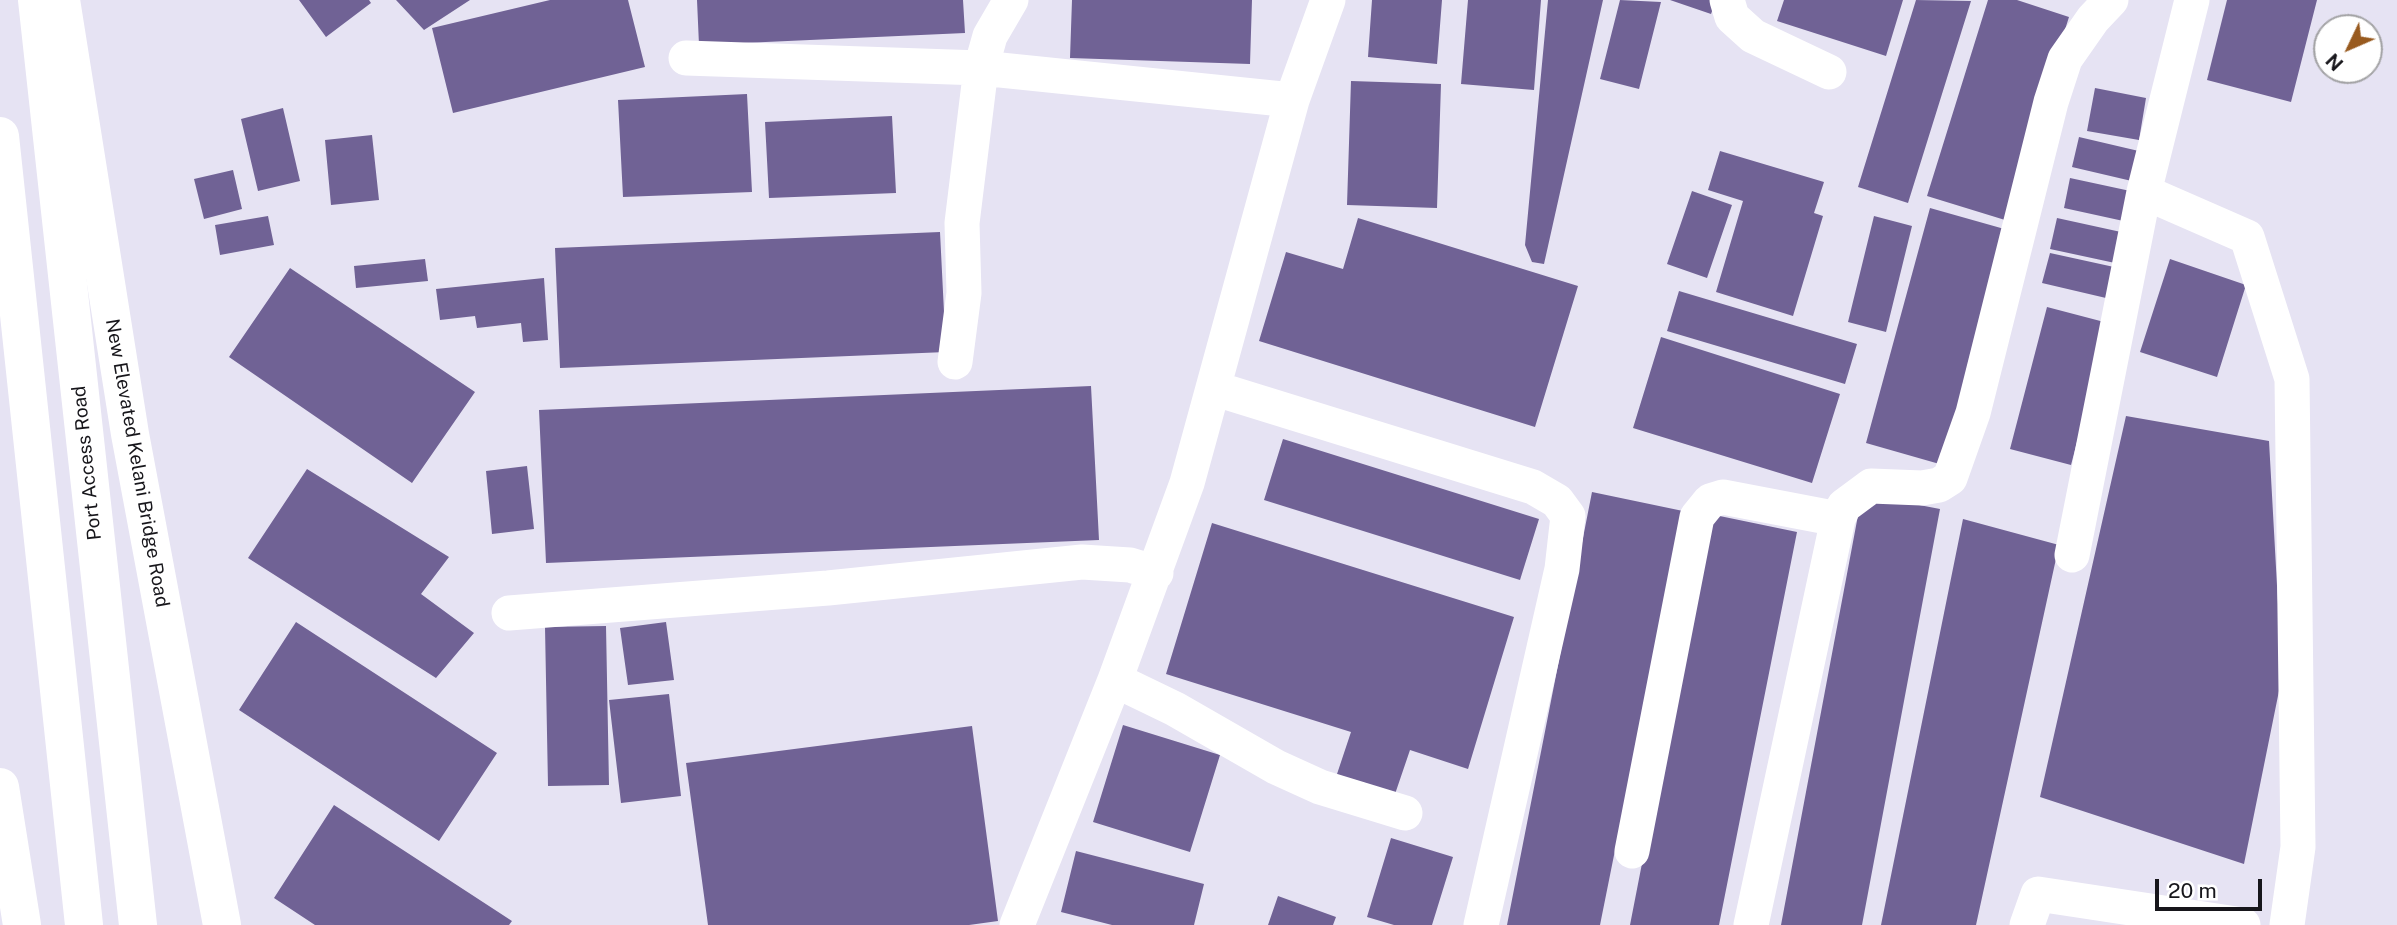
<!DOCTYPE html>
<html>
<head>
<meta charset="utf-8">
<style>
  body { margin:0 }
  #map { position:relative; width:2397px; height:925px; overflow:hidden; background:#e6e3f3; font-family:"Public Sans",sans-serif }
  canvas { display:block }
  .north { position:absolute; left:2313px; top:14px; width:70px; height:70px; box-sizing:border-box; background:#fff; border:2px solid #a2a2a4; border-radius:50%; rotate:226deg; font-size:19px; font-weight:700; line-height:28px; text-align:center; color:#17161b }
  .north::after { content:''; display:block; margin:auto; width:24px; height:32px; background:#985a1f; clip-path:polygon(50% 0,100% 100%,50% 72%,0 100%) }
  .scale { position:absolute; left:2155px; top:879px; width:107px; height:32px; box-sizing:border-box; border:4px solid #17161b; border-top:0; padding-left:9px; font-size:21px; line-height:24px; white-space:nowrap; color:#17161b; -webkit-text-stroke:5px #fff; paint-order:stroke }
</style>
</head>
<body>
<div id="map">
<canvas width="2397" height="925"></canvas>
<div class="north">N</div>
<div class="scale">20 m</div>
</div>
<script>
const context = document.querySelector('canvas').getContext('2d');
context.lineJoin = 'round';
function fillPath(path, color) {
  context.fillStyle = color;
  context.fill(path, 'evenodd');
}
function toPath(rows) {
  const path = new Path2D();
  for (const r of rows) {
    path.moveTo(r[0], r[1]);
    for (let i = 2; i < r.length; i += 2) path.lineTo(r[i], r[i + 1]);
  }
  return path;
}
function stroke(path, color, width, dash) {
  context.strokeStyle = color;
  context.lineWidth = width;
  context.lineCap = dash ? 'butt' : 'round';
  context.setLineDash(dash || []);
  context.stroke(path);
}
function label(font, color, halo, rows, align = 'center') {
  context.font = font + ' "Public Sans",sans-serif';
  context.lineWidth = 7;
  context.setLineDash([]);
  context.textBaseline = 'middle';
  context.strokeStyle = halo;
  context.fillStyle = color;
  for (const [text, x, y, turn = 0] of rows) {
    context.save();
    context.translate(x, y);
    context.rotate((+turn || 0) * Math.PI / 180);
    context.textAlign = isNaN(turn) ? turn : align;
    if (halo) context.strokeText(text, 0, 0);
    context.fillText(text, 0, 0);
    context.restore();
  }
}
fillPath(toPath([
  [299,0,369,0,371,3,326,37],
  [396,0,470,0,424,30],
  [550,0,628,0,645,67,453,113,432,28],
  [697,0,963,0,965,33,699,45],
  [1072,0,1252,0,1250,64,1070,58],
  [1372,0,1442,0,1437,64,1368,57],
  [1468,0,1541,0,1534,90,1461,84],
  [1548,0,1603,0,1544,264,1532,262,1525,245],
  [1620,0,1661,2,1639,89,1600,79],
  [1670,0,1716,0,1711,14],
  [1784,0,1903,0,1886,56,1777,21],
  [1916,0,1971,1,1908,203,1858,187],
  [1988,0,2017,0,2069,17,2005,220,1927,196],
  [2227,0,2317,0,2291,102,2207,80],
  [1351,81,1441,84,1437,208,1347,205],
  [2095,88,2146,98,2139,140,2087,131],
  [747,94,752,192,623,197,618,100],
  [283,108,300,181,258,191,241,119],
  [892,116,896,193,769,198,765,122],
  [372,135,379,200,331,205,325,140],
  [2079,137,2143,152,2136,182,2072,167],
  [1720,151,1824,182,1814,213,1823,216,1793,316,1716,292,1743,201,1708,190],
  [233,170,242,209,204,219,194,179],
  [2070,178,2135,192,2128,222,2064,208],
  [1692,191,1732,205,1707,278,1667,264],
  [1930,208,2015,232,1950,467,1866,443],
  [268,216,274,245,220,255,215,225],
  [1874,216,1912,226,1886,332,1848,322],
  [1358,218,1578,286,1535,427,1259,341,1286,252,1343,269],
  [2057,218,2121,232,2115,263,2050,249],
  [940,232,946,352,560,368,555,248],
  [2050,253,2114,267,2106,298,2042,283],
  [425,259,428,281,356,288,354,266],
  [2170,259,2246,285,2217,377,2140,352],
  [290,268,475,392,412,483,229,357],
  [544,278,548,340,523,342,521,323,477,328,475,316,440,320,436,289],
  [1679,291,1857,344,1845,384,1667,331],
  [2047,307,2108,323,2071,465,2010,449],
  [1661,337,1840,394,1812,483,1633,428],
  [1091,386,1099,540,546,563,539,410],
  [2126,416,2269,441,2282,676,2244,864,2040,797],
  [1283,439,1539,519,1520,580,1264,500],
  [527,466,534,529,492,534,486,471],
  [307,469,449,557,421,594,474,633,436,678,248,558],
  [1592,492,1683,511,1600,925,1507,925],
  [1862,494,1940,509,1862,925,1781,925],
  [1710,514,1797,532,1719,925,1630,925],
  [1963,519,2059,545,1976,925,1881,925],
  [1212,523,1514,617,1468,769,1410,750,1394,797,1336,777,1351,732,1166,674],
  [296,622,497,753,439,841,239,710],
  [666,622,674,680,628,685,620,628],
  [606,626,609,785,548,786,545,627],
  [669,694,681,796,621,803,609,700],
  [1123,725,1220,755,1190,852,1093,822],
  [972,726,998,921,969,925,708,925,686,763],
  [334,805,512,921,509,925,315,925,274,898],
  [1391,838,1453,857,1432,925,1394,925,1367,917],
  [1076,851,1204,884,1194,925,1112,925,1061,912],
  [1278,896,1336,917,1333,925,1268,925]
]), '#706295');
stroke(toPath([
  [1727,0,1732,17,1753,36,1829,72],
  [686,58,981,68,1292,100],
  [2144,192,2247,237,2292,379,2298,847,2287,925],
  [955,362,964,293,962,223,981,68,990,36,1011,0],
  [1213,388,1533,487,1557,501,1568,516,1562,569,1481,925],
  [2072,555,2144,192,2192,0],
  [509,613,828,588,1082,562,1130,565,1156,573],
  [1115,680,1175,709,1276,767,1320,787,1405,813],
  [1632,851,1697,517,1710,501,1723,497,1838,519],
  [1017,925,1115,680,1187,483,1292,100,1328,0],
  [1751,925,1838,519,1844,506,1871,486,1922,488,1939,485,1950,478,1973,413,2051,102,2065,59,2093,19,2111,0],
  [2027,925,2038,894,2243,925]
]), '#fff', 35);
stroke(toPath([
  [37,0,138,925],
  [0,136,84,925]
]), '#fff', 38);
stroke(toPath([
  [61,0,130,434,222,925],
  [0,787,22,925]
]), '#fff', 38);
label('19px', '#17161b', '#fff', [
  ["Port Access Road",87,463,-96],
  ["New Elevated Kelani Bridge Road",137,463,80]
]);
</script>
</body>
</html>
